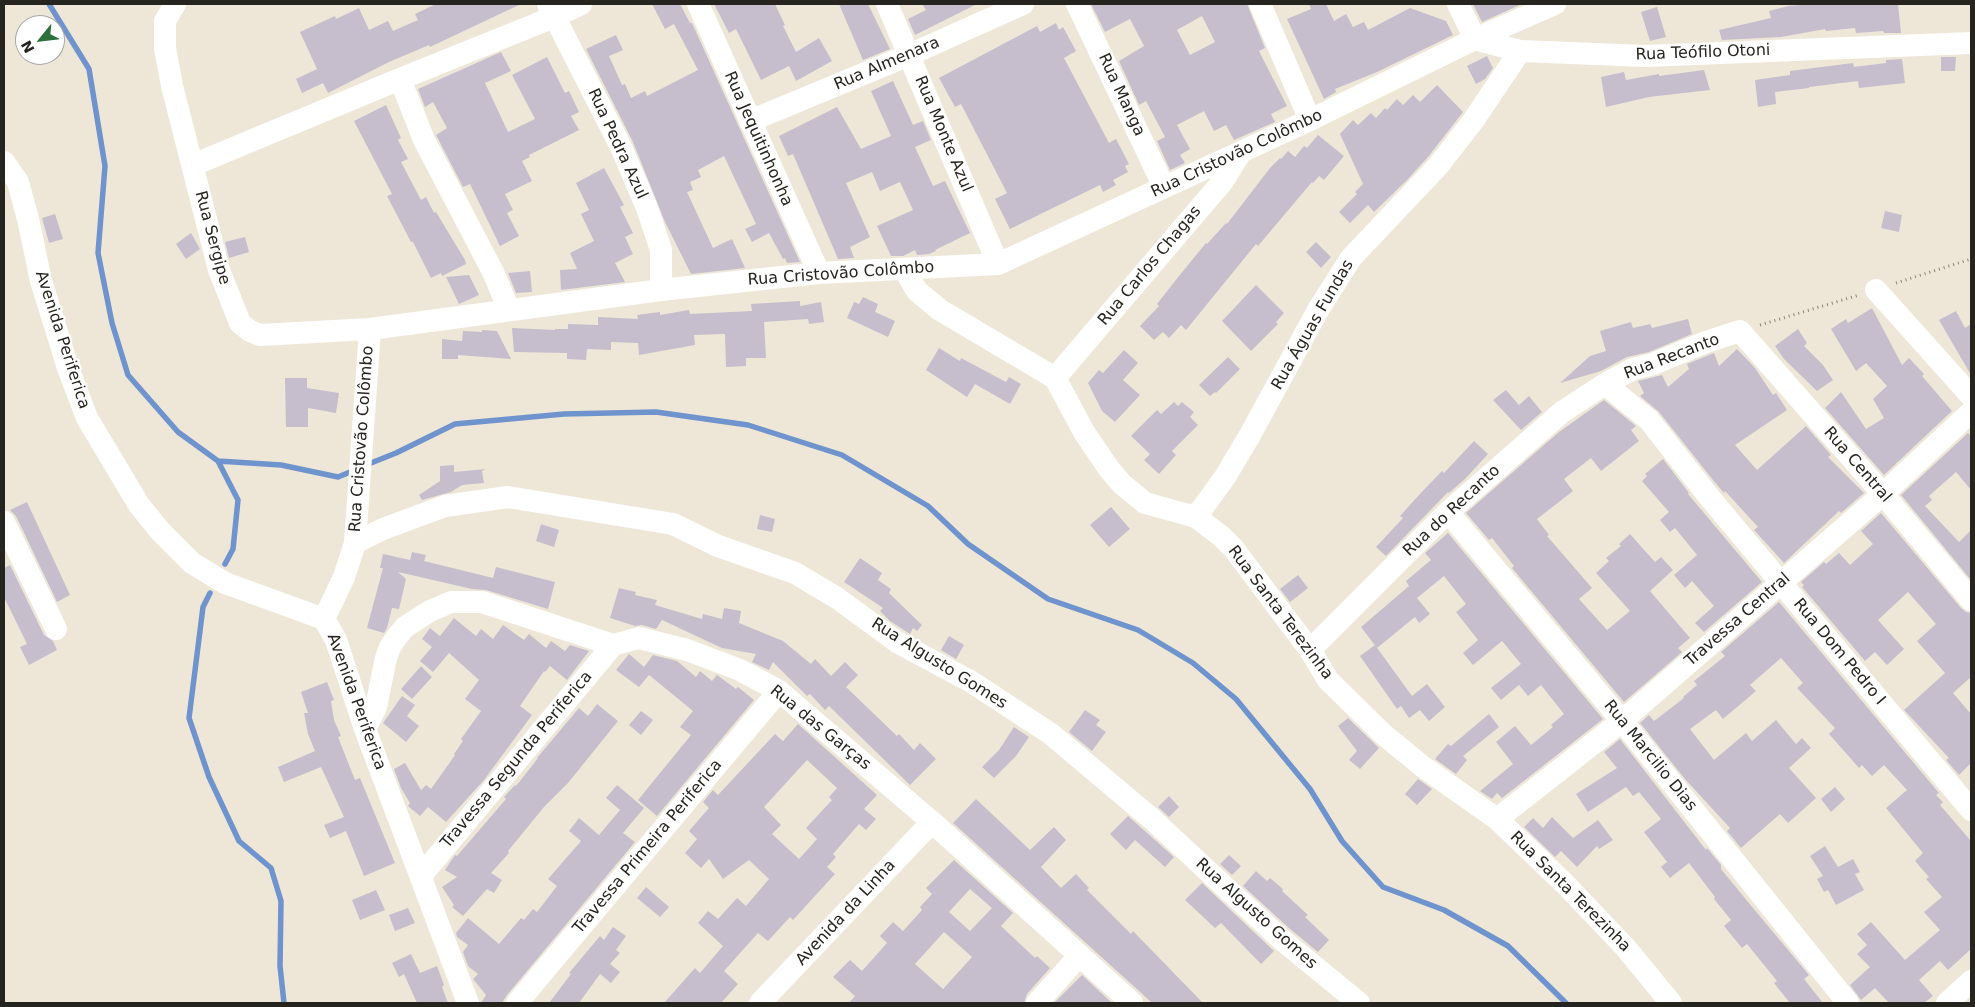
<!DOCTYPE html>
<html>
<head>
<meta charset="utf-8">
<style>
  body { margin:0 }
  #map { position:relative; width:1975px; height:1007px; overflow:hidden; background:#eee7d8; font-family:"DejaVu Sans",sans-serif }
  canvas { display:block }
  .frame { position:absolute; inset:0; border:5px solid #26241e; pointer-events:none }
  .north { position:absolute; left:15px; top:15px; width:50px; height:50px; box-sizing:border-box; background:#fff; border:1px solid #a8a7a5; border-radius:50%; rotate:241deg; font-size:14px; font-weight:700; line-height:20px; text-align:center; color:#26241e }
  .north::after { content:''; display:block; margin:auto; width:18px; height:22px; background:#2b6f3a; clip-path:polygon(50% 0,100% 100%,50% 72%,0 100%) }
</style>
</head>
<body>
<div id="map">
<canvas width="1975" height="1007"></canvas>
<div class="frame"></div>
<div class="north">N</div>
</div>
<script>
const context = document.querySelector('canvas').getContext('2d');
context.lineJoin = 'round';
function toPath(rows) {
  const path = new Path2D();
  for (const r of rows) {
    path.moveTo(r[0], r[1]);
    for (let i = 2; i < r.length; i += 2) path.lineTo(r[i], r[i + 1]);
  }
  return path;
}
function stroke(path, color, width, dash) {
  context.strokeStyle = color;
  context.lineWidth = width;
  context.lineCap = dash ? 'butt' : 'round';
  context.setLineDash(dash || []);
  context.stroke(path);
}
function fillPath(path, color) {
  context.fillStyle = color;
  context.fill(path, 'evenodd');
}
function label(font, color, halo, rows, align = 'center') {
  context.font = font + ' "DejaVu Sans",sans-serif';
  context.lineWidth = 4.5;
  context.setLineDash([]);
  context.textBaseline = 'middle';
  context.strokeStyle = halo;
  context.fillStyle = color;
  for (const [text, x, y, turn = 0] of rows) {
    context.save();
    context.translate(x, y);
    context.rotate((+turn || 0) * Math.PI / 180);
    context.textAlign = isNaN(turn) ? turn : align;
    if (halo) context.strokeText(text, 0, 0);
    context.fillText(text, 0, 0);
    context.restore();
  }
}
stroke(toPath([
  [49,4,89,69,105,166,98,253,112,323,128,375,178,432,218,461,238,500,233,549,225,564],
  [218,461,281,465,338,477,355,470],
  [366,465,396,453,455,424,564,414,656,412,748,425,842,455,928,506,968,544,1048,599,1138,630,1193,663,1236,699,1310,789,1342,841,1383,887,1444,910,1508,946,1566,1003],
  [210,593,203,607,189,718,209,777,239,841,271,868,281,901,280,966,284,1003]
]), '#6f93cc', 5.5);
fillPath(toPath([
  [436,4,521,4,449,38,430,47,429,45,389,62,328,93,323,83,302,93,296,79,317,69,300,32,335,16,336,19,359,8,369,30,388,21,393,31,418,20,415,14],
  [652,4,680,4,690,23,692,23,800,262,787,263,785,258,783,259,769,233,752,242,745,229,756,224,724,156,698,170,701,177,690,182,693,190,687,192,713,248,732,239,745,268,691,274,665,222,633,142,586,49,616,35,623,50,609,56,622,85,625,84,631,98,645,91,647,96,698,70,674,24,665,29],
  [714,4,775,4,785,25,783,26,796,52,819,38,832,61,796,81,789,66,761,80,736,29,729,33],
  [839,4,868,4,890,49,863,60],
  [922,4,977,4,915,35,908,19,926,10],
  [1091,4,1247,4,1265,48,1259,51,1287,106,1271,114,1275,122,1234,140,1226,125,1214,131,1204,111,1177,125,1190,149,1180,155,1185,163,1170,170,1157,141,1165,137,1146,101,1139,105,1119,61,1144,46,1130,19,1105,32],
  [1202,16,1215,42,1190,55,1177,30],
  [1309,4,1326,4,1334,21,1346,14,1353,27,1364,22,1368,30,1410,8,1446,21,1453,35,1377,72,1335,89,1336,92,1324,99,1287,19,1311,9],
  [1473,4,1522,4,1482,22],
  [1814,4,1898,4,1901,33,1884,33,1883,31,1856,33,1855,28,1826,31,1825,29,1781,37,1722,40,1719,30,1771,18,1769,11,1788,6],
  [1657,7,1666,37,1650,41,1641,12],
  [1056,23,1059,30,1063,27,1076,51,1064,58,1109,143,1116,139,1129,164,1125,166,1128,172,1113,180,1116,185,1103,192,1100,185,1010,229,995,199,1007,193,961,104,955,107,939,78,1037,26,1040,32],
  [501,52,511,71,485,83,508,132,535,119,512,75,547,57,565,93,569,91,579,112,571,116,579,130,529,155,530,157,522,161,532,181,505,194,513,210,507,213,519,236,500,246,470,184,463,187,436,135,447,128,433,102,425,107,418,89],
  [1487,56,1493,68,1485,79,1476,84,1467,66],
  [1941,57,1956,57,1955,71,1941,71],
  [1902,59,1905,83,1859,88,1858,81,1809,87,1809,88,1775,92,1776,104,1758,107,1755,80,1790,75,1790,71,1853,63,1854,67,1886,63,1886,60],
  [1704,70,1710,90,1649,97,1606,107,1601,77,1624,72,1626,80,1659,74,1659,76],
  [893,81,913,125,923,121,931,140,915,147,933,186,945,181,970,233,935,250,936,251,929,254,917,255,915,250,903,256,891,256,877,226,913,210,900,182,880,191,872,172,846,183,870,237,850,247,854,258,838,259,793,154,788,156,779,136,837,107,861,149,891,136,871,91],
  [1437,85,1463,112,1428,157,1407,180,1374,212,1368,205,1350,223,1339,212,1357,194,1355,192,1363,184,1340,134,1353,120,1358,125,1371,113,1376,118,1385,108,1387,110,1397,99,1403,105,1413,95,1420,102],
  [386,105,401,138,398,140,408,159,401,162,421,200,426,197,434,213,436,212,465,260,466,264,442,276,441,273,431,278,413,242,411,242,387,196,392,194,354,121],
  [1318,135,1344,156,1324,180,1319,176,1313,183,1312,182,1258,246,1256,244,1186,330,1181,325,1169,338,1163,332,1154,340,1140,326,1159,306,1157,304,1179,276,1206,243,1207,244,1226,223,1227,224,1270,168,1280,158,1281,159,1288,151,1295,157,1304,146,1307,148],
  [604,168,624,205,620,207,633,233,625,237,633,254,615,263,625,282,561,290,560,270,577,269,570,253,594,241,581,214,589,210,576,183],
  [1885,211,1902,215,1899,232,1881,228],
  [55,214,63,239,49,243,42,218],
  [191,233,200,249,186,259,176,244],
  [245,237,249,252,229,258,225,242],
  [1316,242,1331,257,1321,268,1306,252],
  [530,271,532,292,516,293,508,273],
  [469,275,479,295,459,304,446,277],
  [1256,285,1284,313,1276,322,1278,324,1251,351,1222,321],
  [863,297,878,304,875,312,895,321,888,337,847,318,854,302,859,304],
  [800,301,800,306,821,302,824,322,809,324,808,319,764,322,766,358,746,358,746,366,726,367,725,334,694,335,695,345,639,355,638,343,611,342,611,350,587,349,586,360,567,359,567,353,514,352,512,328,555,330,555,329,568,329,568,324,598,325,598,317,638,319,637,315,660,312,660,315,689,310,690,314,752,311,751,304],
  [1872,308,1902,365,1909,358,1924,374,1922,376,1952,411,1884,475,1825,408,1841,392,1866,429,1884,418,1873,399,1887,386,1866,363,1856,371,1831,329,1846,319,1848,323],
  [1956,311,1965,328,1971,324,1971,375,1939,320],
  [1688,319,1692,334,1649,352,1627,357,1601,371,1560,383,1590,356,1606,351,1600,331,1631,322,1633,328,1650,324,1652,328],
  [1798,329,1807,343,1804,346,1823,365,1833,380,1817,391,1784,359,1775,346],
  [482,330,497,331,511,359,458,355,458,359,442,359,442,339,462,341,463,331,482,332],
  [939,348,960,361,961,358,1006,382,1009,377,1021,384,1010,404,975,384,967,397,926,370],
  [1737,349,1755,368,1773,395,1776,393,1787,410,1735,445,1757,470,1806,426,1831,455,1828,457,1864,493,1841,513,1839,511,1784,563,1754,530,1758,527,1725,491,1724,493,1713,480,1659,412,1640,396,1644,393,1638,381,1662,375,1668,387,1689,369,1687,364,1714,353,1719,366],
  [1124,350,1138,363,1123,380,1140,395,1115,422,1102,411,1088,383,1099,370,1103,373],
  [1228,357,1240,369,1216,393,1215,392,1210,396,1199,385],
  [285,378,307,378,307,388,339,393,336,413,308,408,308,427,286,427],
  [1506,390,1519,405,1529,396,1542,412,1521,430,1493,400],
  [1604,400,1636,426,1631,430,1639,441,1601,471,1591,458,1564,479,1573,491,1537,519,1549,535,1547,536,1592,588,1579,599,1607,630,1630,611,1596,573,1609,561,1606,558,1621,546,1619,544,1630,534,1655,562,1661,557,1673,570,1650,591,1690,638,1678,648,1682,652,1624,702,1512,568,1514,566,1492,538,1489,540,1466,513,1559,432],
  [1174,402,1178,406,1182,402,1194,412,1190,417,1198,425,1172,451,1176,455,1159,474,1144,460,1150,454,1131,436,1157,410,1161,414],
  [1968,433,1971,436,1971,490,1956,472,1929,496,1932,500,1925,506,1959,542,1971,530,1971,580,1901,495],
  [1474,441,1488,454,1466,478,1449,493,1448,492,1386,556,1376,547,1403,518,1400,516,1418,496,1442,471,1444,473],
  [1663,459,1689,493,1688,494,1762,582,1704,632,1695,623,1714,606,1692,581,1685,588,1674,575,1697,555,1675,528,1670,532,1660,520,1669,512,1642,481,1647,476,1645,474],
  [454,465,454,472,486,469,482,471,484,483,462,485,451,492,422,500,419,495,440,481,440,466],
  [27,502,70,595,57,602,16,516,10,510],
  [1111,507,1130,529,1109,547,1090,525],
  [1881,513,1961,608,1966,612,1971,613,1971,677,1953,693,1971,714,1971,763,1959,775,1946,760,1949,758,1904,710,1945,673,1917,641,1936,624,1908,592,1878,620,1904,649,1887,665,1875,652,1865,661,1802,587,1804,585,1801,582,1824,562,1826,564,1839,553,1850,565,1873,544,1861,531],
  [760,515,775,519,772,532,757,529],
  [541,524,559,530,554,547,536,541],
  [1448,533,1603,719,1502,798,1497,793,1492,799,1480,791,1513,764,1496,742,1515,726,1531,745,1553,727,1551,725,1564,714,1541,685,1528,696,1519,685,1501,700,1491,688,1521,664,1502,641,1473,665,1463,653,1478,640,1456,612,1466,604,1444,576,1417,598,1430,614,1419,623,1415,617,1377,648,1361,627,1409,586,1406,581,1431,560,1425,553],
  [412,552,426,555,424,561,493,578,496,567,555,582,548,609,486,590,472,589,398,572,406,579,399,609,392,608,387,628,384,633,367,628,383,568,380,568,383,554,410,560],
  [860,558,882,573,878,580,891,589,889,593,922,625,917,631,913,628,910,634,890,621,880,611,883,608,844,582],
  [10,565,44,635,53,641,57,650,29,665,20,647,27,644,4,597,4,568],
  [1298,575,1308,588,1290,602,1280,589],
  [619,588,636,592,635,595,657,600,655,605,702,619,703,614,722,619,724,608,741,611,739,623,783,641,811,664,815,659,831,676,845,662,858,675,846,687,897,736,899,734,914,750,920,743,936,759,910,785,829,706,825,710,810,694,807,696,773,662,769,670,752,662,756,654,722,648,662,620,656,629,642,625,635,626,610,618],
  [1779,602,1939,793,1936,795,1943,802,1940,805,1971,841,1971,949,1948,970,1940,961,1919,980,1933,996,1924,1003,1889,1003,1875,988,1861,1000,1850,985,1870,967,1857,954,1867,945,1857,934,1871,922,1905,960,1940,930,1924,912,1942,897,1926,879,1929,877,1915,861,1923,853,1886,808,1907,790,1884,765,1872,776,1862,765,1859,768,1829,734,1835,728,1797,688,1803,683,1781,658,1750,685,1756,691,1723,719,1716,710,1690,729,1714,760,1746,733,1752,741,1776,720,1796,744,1802,738,1811,748,1789,768,1816,798,1788,823,1780,814,1741,848,1727,831,1730,828,1685,779,1640,723,1649,715,1654,721,1684,698,1683,697,1697,685,1694,681,1725,656,1721,652],
  [454,618,476,636,481,629,493,639,503,625,524,640,529,634,546,648,551,641,565,651,570,645,589,651,567,680,550,666,545,672,544,671,520,706,532,715,484,780,446,822,428,807,420,816,408,806,410,803,401,788,394,769,405,763,421,790,426,785,431,789,455,755,454,754,463,741,461,739,481,711,465,699,479,680,449,653,433,672,420,661,432,647,422,639,430,628,440,636],
  [949,636,964,645,956,659,941,650],
  [1375,645,1412,696,1427,684,1445,707,1429,721,1420,710,1409,718,1401,706,1397,709,1360,656],
  [629,654,644,667,653,655,677,661,696,677,700,671,712,681,717,675,736,689,738,687,754,700,657,816,638,800,691,735,680,727,693,711,649,675,639,687,616,670],
  [421,666,432,677,412,699,401,689],
  [327,682,334,700,331,701,334,720,341,736,338,737,355,780,360,778,395,863,364,876,346,831,330,838,324,825,344,817,321,767,284,782,278,767,315,751,308,734,304,713,308,713,301,692],
  [402,696,415,705,407,716,419,726,406,742,383,723],
  [597,704,618,721,568,783,544,807,508,851,509,853,491,873,502,880,494,893,487,889,463,916,452,907,454,905,442,887,457,877,445,870,455,855,457,856,506,799,504,797,515,785,516,786,538,758,537,758,579,708,588,716],
  [1085,710,1100,720,1096,725,1106,732,1092,751,1069,732],
  [641,711,653,720,641,735,629,725],
  [1489,714,1499,727,1463,756,1467,760,1456,774,1435,759,1448,744,1451,746],
  [1348,718,1379,748,1360,769,1349,760,1357,751,1338,726],
  [798,724,877,795,864,809,876,819,866,830,859,824,833,854,836,857,827,867,835,874,793,920,790,917,768,941,758,933,724,971,738,984,721,1003,664,1003,695,968,700,973,723,946,698,923,708,911,718,919,737,898,746,906,769,879,749,860,723,879,709,859,701,868,685,853,697,839,689,831,709,808,703,802,713,790,718,795,775,734,783,741],
  [807,760,837,788,829,797,832,800,806,828,817,839,799,859,772,834,781,825,764,807],
  [1014,727,1029,737,1016,756,994,778,982,767,999,750],
  [1620,739,1706,850,1707,848,1721,865,1721,869,1748,902,1809,975,1804,979,1823,1003,1790,1003,1774,983,1777,981,1747,944,1742,948,1724,926,1731,920,1714,899,1715,897,1689,863,1670,878,1661,867,1667,862,1644,832,1661,819,1639,792,1633,796,1626,787,1588,812,1576,794,1617,768,1604,752],
  [1418,779,1432,789,1417,805,1405,794],
  [617,785,644,808,623,833,635,842,507,995,502,1003,481,1003,486,995,473,979,478,974,468,966,463,952,468,945,457,937,456,933,468,918,499,944,521,918,524,920,533,909,537,912,557,886,548,879,581,841,569,831,579,818,599,835,620,810,606,798],
  [1835,787,1845,799,1831,812,1821,799],
  [1169,796,1179,807,1169,817,1158,807],
  [976,799,1030,850,1054,827,1066,840,1041,867,1061,888,1076,874,1089,888,1087,890,1131,934,1133,931,1203,1003,1152,1003,1138,990,953,823],
  [1128,816,1174,857,1165,867,1135,840,1126,850,1110,834],
  [1552,817,1573,838,1598,820,1613,840,1599,849,1597,846,1577,867,1561,851,1555,857,1524,827,1533,818,1543,828],
  [1825,846,1838,867,1853,859,1860,872,1855,874,1864,890,1836,905,1828,890,1824,892,1817,879,1823,876,1810,856],
  [1229,855,1241,866,1232,875,1220,864],
  [954,860,1013,913,1001,926,1035,958,1037,956,1050,968,1027,994,1024,1003,849,1003,855,996,833,977,850,960,862,971,887,943,880,936,893,922,903,931,922,910,920,907,932,894,926,888],
  [970,889,992,908,970,931,949,912],
  [944,932,972,957,943,989,915,964],
  [1256,871,1267,881,1270,878,1283,889,1282,891,1308,915,1305,917,1329,940,1318,952,1290,929,1243,886],
  [1202,883,1274,951,1261,964,1221,923,1215,928,1185,900],
  [646,887,669,907,660,917,637,898],
  [376,890,385,910,360,920,352,900],
  [408,908,415,923,395,931,389,915],
  [613,927,626,936,616,950,620,953,610,964,620,972,611,983,600,974,579,1003,549,1003,571,974,569,973,600,936,604,940],
  [411,954,420,973,437,966,444,985,442,987,448,1003,417,1003,404,974,399,977,392,963],
  [1082,975,1112,1003,1054,1003]
]), '#c6becc');
stroke(toPath([
  [1896,283,1971,259],
  [1760,325,1859,295]
]), '#8a857b', 3, [1, 4]);
stroke(toPath([
  [175,4,165,21,165,48,172,86,219,270,240,323,250,331,260,335,370,329,661,290,819,273,998,264,1310,120,1475,39,1555,4],
  [548,4,621,147,647,208,661,250,661,290],
  [698,4,819,273],
  [887,4,998,264],
  [1077,4,1164,187],
  [1260,4,1310,120],
  [1458,4,1475,39,1520,51,1646,56,1971,43],
  [750,121,909,55,1023,4],
  [4,162,18,182,28,219,41,281,68,368,87,418,139,505,161,532,192,563,225,583,324,619,336,640,365,729,468,1003],
  [193,165,400,79],
  [904,269,917,291,940,310,1055,378,1084,432,1109,469,1122,484,1145,503,1196,517,1221,536,1234,549,1279,609,1310,650,1328,680,1383,734,1422,766,1497,819,1566,885,1625,947,1671,1003],
  [1876,290,1971,396],
  [509,310,493,272,424,140,400,79,554,17,581,4],
  [1055,378,1223,181,1241,152],
  [1605,384,1649,420,1710,498,1971,810],
  [1448,512,1622,721,1848,1003],
  [1196,517,1225,477,1250,435,1318,310,1351,258,1438,166,1473,121,1520,51],
  [4,522,56,629],
  [355,543,383,529,445,506,508,497,673,524,718,546,795,573,837,598,897,642,970,681,1051,734,1153,820,1281,939,1359,1003],
  [324,619,344,577,355,543,370,329],
  [1310,650,1448,512,1562,412,1605,384,1633,369,1653,364,1706,342,1740,331,1883,494,1971,600],
  [365,729,376,707,386,658,390,647,396,638,405,627,430,611,451,602,482,602,613,645,639,638,687,650,740,670,779,691,932,822,1132,1003],
  [1497,819,1622,721,1883,494,1971,412],
  [421,876,613,645],
  [517,1003,779,691],
  [760,1003,932,822],
  [1037,1003,1079,956],
  [1947,1003,1971,981]
]), '#fff', 22);
label('16px', '#26241e', '#fff', [
  ["Rua Teófilo Otoni",1703,53,-2],
  ["Rua Almenara",887,64,-23],
  ["Rua Manga",1121,95,65],
  ["Rua Monte Azul",943,134,67],
  ["Rua Jequitinhonha",758,139,66],
  ["Rua Pedra Azul",617,144,65],
  ["Rua Cristovão Colômbo",1237,154,-25],
  ["Rua Sergipe",212,238,75],
  ["Rua Carlos Chagas",1150,266,-50],
  ["Rua Cristovão Colômbo",841,274,-4],
  ["Rua Águas Fundas",1313,325,-60],
  ["Avenida Periferica",62,340,72],
  ["Rua Recanto",1672,357,-21],
  ["Rua Cristovão Colômbo",362,439,-86],
  ["Rua Central",1857,465,49],
  ["Rua do Recanto",1452,511,-43],
  ["Rua Santa Terezinha",1280,613,53],
  ["Travessa Central",1738,620,-41],
  ["Rua Dom Pedro I",1839,652,50],
  ["Rua Algusto Gomes",939,664,32],
  ["Avenida Periferica",356,702,70],
  ["Rua das Garças",820,728,39],
  ["Rua Marcilio Dias",1650,756,51],
  ["Travessa Segunda Periferica",517,760,-50],
  ["Travessa Primeira Periferica",648,847,-50],
  ["Rua Santa Terezinha",1570,892,45],
  ["Avenida da Linha",846,913,-47],
  ["Rua Algusto Gomes",1256,914,42]
]);
</script>
</body>
</html>
